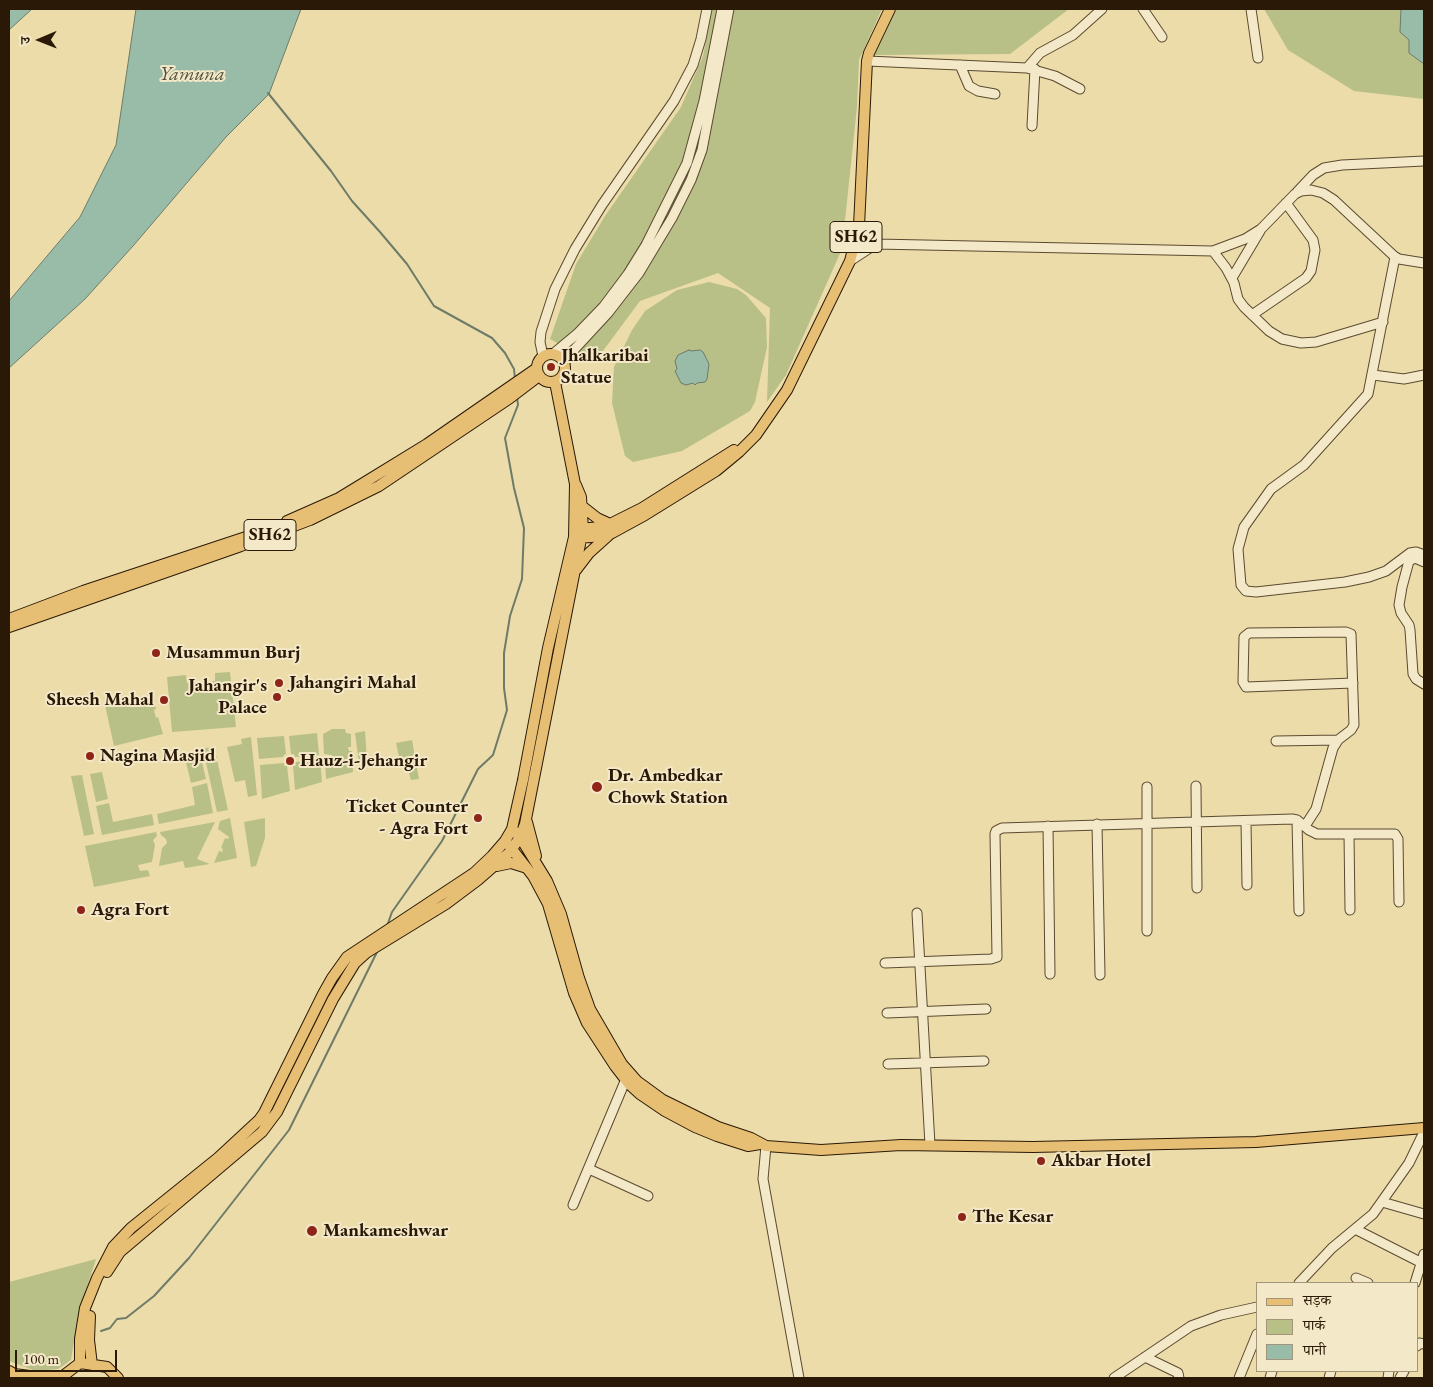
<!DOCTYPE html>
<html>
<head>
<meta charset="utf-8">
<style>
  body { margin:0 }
  #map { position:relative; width:1433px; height:1387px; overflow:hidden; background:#ecdca9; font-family:"EB Garamond","Noto Serif Devanagari",serif }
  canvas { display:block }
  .frame { position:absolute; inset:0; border:10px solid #2b1907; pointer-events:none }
  .legend { position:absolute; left:1256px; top:1282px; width:162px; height:90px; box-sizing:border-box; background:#f3e8c7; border:1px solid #a3957a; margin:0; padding:6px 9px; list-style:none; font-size:15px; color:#2b1907 }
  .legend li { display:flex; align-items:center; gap:10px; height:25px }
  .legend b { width:25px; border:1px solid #a3957a }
  .north { position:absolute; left:15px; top:15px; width:50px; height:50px; -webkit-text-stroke:4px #f3e8c7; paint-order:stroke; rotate:269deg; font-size:14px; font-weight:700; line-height:20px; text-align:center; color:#2b1907 }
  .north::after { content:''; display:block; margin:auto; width:18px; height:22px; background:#2b1907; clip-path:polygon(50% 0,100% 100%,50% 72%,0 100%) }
  .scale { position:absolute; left:15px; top:1350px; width:102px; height:22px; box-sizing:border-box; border:2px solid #2b1907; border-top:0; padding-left:6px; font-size:15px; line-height:18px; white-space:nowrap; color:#2b1907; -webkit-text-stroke:4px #f3e8c7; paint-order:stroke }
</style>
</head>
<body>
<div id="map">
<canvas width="1433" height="1387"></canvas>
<div class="frame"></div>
<ul class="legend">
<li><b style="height:6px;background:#e6be74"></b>सड़क</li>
<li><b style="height:14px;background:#b8c088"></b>पार्क</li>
<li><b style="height:14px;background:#99bca9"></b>पानी</li>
</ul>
<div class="north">उ</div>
<div class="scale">100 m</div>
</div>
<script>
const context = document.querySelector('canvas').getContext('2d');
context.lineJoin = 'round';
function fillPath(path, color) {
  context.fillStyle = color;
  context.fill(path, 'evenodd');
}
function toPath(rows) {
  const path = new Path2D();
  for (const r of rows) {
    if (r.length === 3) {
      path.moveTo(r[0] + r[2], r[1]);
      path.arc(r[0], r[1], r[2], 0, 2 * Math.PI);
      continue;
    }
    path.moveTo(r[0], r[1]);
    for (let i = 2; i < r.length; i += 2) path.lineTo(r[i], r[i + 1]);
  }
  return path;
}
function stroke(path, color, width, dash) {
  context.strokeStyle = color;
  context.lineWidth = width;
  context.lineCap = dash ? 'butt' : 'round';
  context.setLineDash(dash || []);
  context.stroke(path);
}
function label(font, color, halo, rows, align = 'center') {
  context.font = font + ' "EB Garamond",serif';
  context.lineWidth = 4;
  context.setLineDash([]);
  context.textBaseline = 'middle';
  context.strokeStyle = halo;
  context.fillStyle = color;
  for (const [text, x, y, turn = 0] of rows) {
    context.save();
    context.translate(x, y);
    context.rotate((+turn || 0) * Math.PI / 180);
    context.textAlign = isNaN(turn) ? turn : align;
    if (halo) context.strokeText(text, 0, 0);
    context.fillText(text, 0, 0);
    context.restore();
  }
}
fillPath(toPath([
  [712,9,882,9,859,60,857,107,842,249,786,375,767,402,770,308,718,273,640,301,594,363,550,339,576,264,605,216,681,107,703,56],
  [895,9,1069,9,1010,54,874,55],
  [1264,9,1424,9,1424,99,1354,91,1288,50],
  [709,282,737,289,746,295,766,318,767,347,755,402,750,411,682,451,633,462,625,456,612,403,614,367,632,330,645,311,677,290],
  [230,672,236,727,172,732,167,677,186,675,187,683,215,681,215,673],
  [153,694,156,709,154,710,156,718,158,717,163,734,114,746,105,705],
  [332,729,345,729,346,733,351,734,351,747,348,747,349,751,352,751,353,772,326,779,325,760,332,759,332,755,324,754,323,734],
  [365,731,367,761,359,763,355,733],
  [317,733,319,755,295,757,294,754,291,754,289,736],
  [284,736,286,754,284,755,283,757,259,759,257,738],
  [251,737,257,795,248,797,245,780,235,782,227,747,242,744,241,739],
  [412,740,419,779,411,780,408,770,399,757,396,743],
  [214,746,228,810,217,812,203,749],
  [199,750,206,779,191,783,184,754],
  [320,760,322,782,295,790,293,766,296,766,295,762],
  [284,763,284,766,287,766,290,791,262,799,260,765],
  [102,772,108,799,96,802,90,774],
  [82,775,94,834,84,836,71,776],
  [207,783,213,813,159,824,157,814,195,805,192,787],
  [109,803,113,822,152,814,154,825,102,835,96,806],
  [230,818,237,858,214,863,219,851,222,852,223,849,221,848,225,838,228,839,229,837,218,829,220,821],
  [265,818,265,838,256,866,251,867,244,822],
  [215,822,197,859,210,864,185,868,183,861,159,866,162,848,167,843,166,839,161,835,160,832],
  [156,832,157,836,153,840,155,845,152,862,138,865,140,871,148,870,150,876,94,887,85,846],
  [96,1259,79,1312,71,1360,58,1369,36,1371,9,1361,9,1282]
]), '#b8c088');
const water = toPath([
  [9,9,32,9,9,30,9,9],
  [136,9,301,9,269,94,226,137,133,246,85,299,9,368,9,301,80,217,116,145,136,9],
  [1401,9,1424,9,1424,64,1409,53,1409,40,1400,32,1401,9],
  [689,350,691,351,700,350,703,352,709,364,707,379,705,382,697,383,695,385,693,383,686,385,681,383,675,371,677,369,675,361,678,355,689,350]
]);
fillPath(water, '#99bca9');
stroke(water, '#6d7b68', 1);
stroke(toPath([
  [268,93,331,171,352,201,380,232,407,264,434,306,492,338,505,353,514,369,515,379],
  [387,926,392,912,442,841,478,769,493,755,507,710,504,688,504,653,510,616,522,579,524,528,514,488,505,438,518,405,517,397],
  [101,1331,110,1328,117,1319,126,1318,154,1296,189,1258,289,1130,377,952]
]), '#6d7b68', 2);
const minor = toPath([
  [1143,9,1162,37],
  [1251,9,1258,58],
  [867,61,1027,68,1040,53,1073,35,1102,9],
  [960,65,969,86,978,91,995,94],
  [1027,68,1055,76,1080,89],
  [1032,126,1035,69],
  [1297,192,1313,175,1324,168,1342,165,1424,161],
  [859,226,876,244],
  [1213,251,1226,268,1234,283,1238,299,1244,307,1269,331,1282,339,1301,343,1316,342,1383,322],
  [1395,257,1368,394,1304,465,1271,489,1244,527,1238,549,1241,585,1246,591,1256,592,1345,582,1369,577,1386,571,1410,553,1416,552,1424,555],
  [850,261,876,244,1213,251,1245,239,1261,229,1295,194,1301,191,1311,190,1323,193,1334,200,1394,256,1399,259,1424,263],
  [1232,278,1260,231],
  [1252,315,1306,278,1311,271,1315,250,1313,240,1286,203],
  [553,354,577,334,604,306,628,274,646,245,687,163,704,101,722,9],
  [543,356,540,342,541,332,555,289,575,249,602,205,674,101,693,65,701,39,707,9],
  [564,363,571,353,608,313,639,273,672,218,691,180,702,150,729,9],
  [1373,375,1404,379,1424,375],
  [1424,562,1415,558,1409,561,1402,587,1399,605,1401,613,1409,625,1410,630,1413,674,1416,679,1424,684],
  [1276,741,1338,740],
  [1196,786,1197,888],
  [1147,787,1147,931],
  [1297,820,1299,911],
  [1246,821,1247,885],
  [1097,824,1100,975],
  [1048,826,1050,974],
  [1305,826,1316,809,1333,748,1338,740,1351,730,1354,725,1351,634,1346,632,1249,633,1244,637,1243,682,1246,687,1353,683],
  [1349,834,1350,910],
  [917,913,930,1145],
  [885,963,991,959,997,957,995,834,996,831,1002,828,1292,819,1297,820,1309,830,1317,834,1395,834,1398,839,1399,902],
  [887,1013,986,1009],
  [888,1064,984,1061],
  [766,1146,763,1179,799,1378],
  [589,1169,648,1196],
  [1382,1202,1424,1214],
  [573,1205,626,1079],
  [1355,1229,1424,1264],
  [1356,1278,1368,1283],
  [1299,1283,1332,1248,1373,1214,1409,1163,1424,1132],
  [1415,1283,1424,1254],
  [1417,1346,1419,1343,1424,1344],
  [1145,1357,1176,1372,1178,1373,1179,1378],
  [1114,1378,1191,1326,1221,1315,1257,1307],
  [1239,1378,1257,1334],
  [1270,1378,1272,1371],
  [1329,1378,1331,1371],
  [1388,1378,1389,1371],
  [1400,1378,1404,1371]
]);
const major = toPath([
  [551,368,14],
  [583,507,597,518,610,524],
  [287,521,339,498,362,484,427,444,537,368],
  [578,529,601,527,610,524,642,508,734,450],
  [575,538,591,537,612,533,645,515,716,471,739,452,756,435,787,390,850,261,859,226,867,61,869,53,890,9],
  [576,570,589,553,609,535],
  [9,619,83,591,252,535],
  [9,627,241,546,310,520,379,486,510,398,539,376],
  [527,822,536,856],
  [512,829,520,837,547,881,561,914,579,978,590,1009,622,1064,637,1081,663,1100,718,1127,751,1138,766,1146,821,1150,901,1145,1033,1147,1256,1142,1424,1128],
  [508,844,533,876,548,904,574,993,587,1023,615,1066,629,1084,640,1094,665,1111,695,1127,717,1136,748,1146,760,1144],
  [497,866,511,863,527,868],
  [107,1272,120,1252,262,1132,277,1112,333,999,355,963,366,953,446,904,478,880,510,852,520,837,525,824,583,529,581,497,576,485],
  [90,1316,89,1340,92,1365],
  [80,1363,80,1339,85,1308,97,1278,113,1247,131,1228,218,1158,259,1120,264,1113,323,994,332,978,347,957,474,873,492,856,505,841,512,829,523,780,548,648,574,537,575,484,555,382],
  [9,1371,14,1374,38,1377,63,1376],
  [63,1378,63,1376,80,1363,107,1367,118,1378]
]);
stroke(minor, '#5b4a30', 11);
stroke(major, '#2b1907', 12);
stroke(minor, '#f3e8c7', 9);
stroke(major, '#e6be74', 10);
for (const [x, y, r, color] of [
  [551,367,5,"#8f2418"],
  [156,653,5,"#8f2418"],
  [279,683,5,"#8f2418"],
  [277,697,5,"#8f2418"],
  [164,700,5,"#8f2418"],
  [90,756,5,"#8f2418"],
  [290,761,5,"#8f2418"],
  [597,787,6,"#8f2418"],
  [478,818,5,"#8f2418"],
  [81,910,5,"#8f2418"],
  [1041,1161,5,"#8f2418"],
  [962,1217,5,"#8f2418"],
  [312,1231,6,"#8f2418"]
]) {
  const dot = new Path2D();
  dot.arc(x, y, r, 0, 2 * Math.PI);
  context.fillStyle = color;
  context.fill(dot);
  stroke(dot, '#f3e8c7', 2);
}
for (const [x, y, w] of [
  [856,237,52],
  [270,535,52]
]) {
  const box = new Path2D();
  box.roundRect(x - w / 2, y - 15.5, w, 31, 4);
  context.fillStyle = '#f3e8c7';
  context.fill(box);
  stroke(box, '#2b1907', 1);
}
label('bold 18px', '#2b1907', null, [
  ["SH62",856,237],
  ["SH62",270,535]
]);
label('bold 19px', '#2b1907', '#f3e8c7', [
  ["Jhalkaribai",561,356],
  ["Statue",561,378],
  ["Musammun Burj",166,653],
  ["Jahangiri Mahal",289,683],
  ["Jahangir's",267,686,"right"],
  ["Palace",267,708,"right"],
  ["Sheesh Mahal",154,700,"right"],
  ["Nagina Masjid",100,756],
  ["Hauz-i-Jehangir",300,761],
  ["Dr. Ambedkar",608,776],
  ["Chowk Station",608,798],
  ["Ticket Counter",468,807,"right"],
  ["- Agra Fort",468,829,"right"],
  ["Agra Fort",91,910],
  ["Akbar Hotel",1051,1161],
  ["The Kesar",972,1217],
  ["Mankameshwar",323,1231]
], 'left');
label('italic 20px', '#525240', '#f3e8c7', [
  ["Yamuna",192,75]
]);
</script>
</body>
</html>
